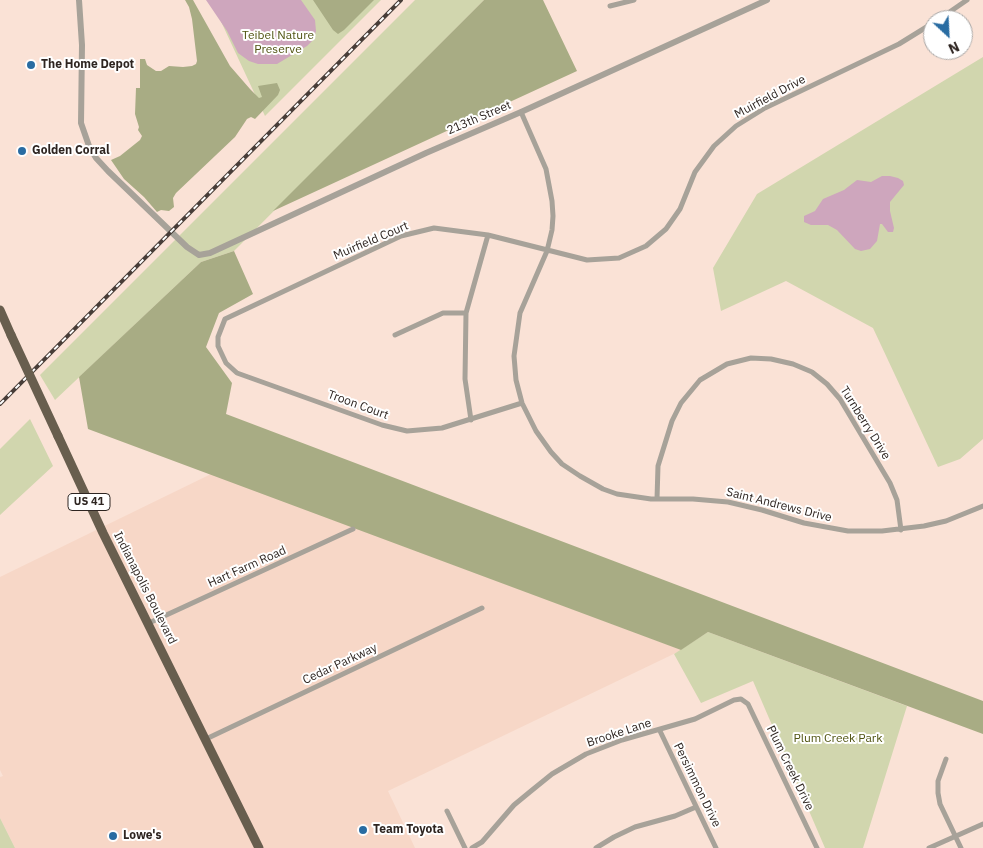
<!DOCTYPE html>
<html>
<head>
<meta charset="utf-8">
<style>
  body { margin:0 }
  #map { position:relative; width:983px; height:848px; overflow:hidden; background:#fae2d6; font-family:"IBM Plex Sans",sans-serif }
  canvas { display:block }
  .north { position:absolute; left:923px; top:10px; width:50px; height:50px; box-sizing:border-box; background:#fff; border:1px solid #aba8a6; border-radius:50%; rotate:155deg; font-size:14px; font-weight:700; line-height:20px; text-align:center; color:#2e2521 }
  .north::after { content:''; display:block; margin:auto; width:18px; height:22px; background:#296ca2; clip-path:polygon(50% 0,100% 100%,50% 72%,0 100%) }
</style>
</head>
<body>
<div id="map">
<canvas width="983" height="848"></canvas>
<div class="north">N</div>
</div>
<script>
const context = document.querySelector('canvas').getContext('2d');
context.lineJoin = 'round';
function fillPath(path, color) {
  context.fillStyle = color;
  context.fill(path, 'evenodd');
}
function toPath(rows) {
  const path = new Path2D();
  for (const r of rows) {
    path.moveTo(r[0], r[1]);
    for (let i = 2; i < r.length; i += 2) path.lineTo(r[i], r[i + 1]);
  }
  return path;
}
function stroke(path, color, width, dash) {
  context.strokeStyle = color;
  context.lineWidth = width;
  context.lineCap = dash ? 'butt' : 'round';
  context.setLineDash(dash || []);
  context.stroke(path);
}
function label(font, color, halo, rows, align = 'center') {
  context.font = font + ' "IBM Plex Sans",sans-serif';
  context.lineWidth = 4;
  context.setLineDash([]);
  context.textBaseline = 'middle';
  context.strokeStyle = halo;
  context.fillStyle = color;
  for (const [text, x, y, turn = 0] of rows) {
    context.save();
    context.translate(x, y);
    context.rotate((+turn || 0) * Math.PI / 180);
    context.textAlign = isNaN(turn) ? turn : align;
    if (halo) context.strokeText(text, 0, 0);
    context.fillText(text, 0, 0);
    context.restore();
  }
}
fillPath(toPath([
  [211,474,682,650,388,791,415,848,15,848,0,818,0,777,3,776,0,770,0,577]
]), '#f7d7c7');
fillPath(toPath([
  [211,0,381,0,265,116],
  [415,0,484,0,234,251,201,262,55,400,40,375],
  [983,57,983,439,960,459,938,467,873,328,786,281,721,311,713,268,757,194],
  [30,419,53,466,0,515,0,449],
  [708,632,907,706,863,848,825,848,753,681,701,703,674,654],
  [0,818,15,848,0,848]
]), '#d1d6ae');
fillPath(toPath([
  [185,0,193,0,230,66,250,89,259,98,262,97,258,86,277,83,280,90,278,95,255,119,251,117,247,119,235,137,176,193,173,198,174,207,169,211,161,210,157,212,144,197,124,179,111,160,120,156,140,140,142,136,138,130,139,127,135,114,136,88,140,88,140,59,145,59,147,65,156,71,161,71,169,66,183,67,192,66,196,64,197,61,192,19,189,7],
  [313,0,374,0,344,30,338,34,333,30],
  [484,0,543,0,577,71,273,211],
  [234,251,253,294,219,313,206,347,232,383,226,414,983,701,983,734,708,632,681,650,88,429,79,377,201,262]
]), '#a8ac84');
fillPath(toPath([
  [206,0,301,0,315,20,316,31,313,40,307,46,277,64,258,64,249,61,238,53,227,31],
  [882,176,890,176,898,178,903,181,904,185,890,202,890,211,894,228,893,232,888,232,882,224,880,224,877,241,870,249,861,251,855,249,837,230,828,225,811,225,804,222,804,216,815,211,823,199,844,190,857,180,871,182]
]), '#cea6bd');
stroke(toPath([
  [610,6,634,0],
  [938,20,967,0],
  [521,112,546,169,552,201,553,216,552,230,547,251,520,313,514,356,516,380,522,403,536,431,551,452,562,464,580,476,603,489,617,494,651,499,693,499,728,502,762,510,804,523,848,531,882,531,924,526,946,521,983,506],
  [395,335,443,313,466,313],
  [522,403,442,428,407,431,382,425,237,373,226,363,218,346,218,337,225,319,401,236,434,228,488,235,587,260,619,258,646,246,666,229,680,209,695,172,714,146,736,126,765,108,899,44,933,23],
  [471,420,465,379,466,313,488,235],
  [657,499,658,466,672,421,681,403,700,380,727,364,751,358,771,359,793,364,812,372,827,384,840,399,890,483,897,500,901,530],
  [149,623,353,529],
  [660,731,716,848],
  [206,739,482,608],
  [946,759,938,781,938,793,940,804,961,848],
  [447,811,465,848],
  [472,848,482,842,514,805,531,791,552,774,586,754,622,740,695,719,734,700,741,699,748,704,817,848],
  [596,848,614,837,635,827,675,816,696,807],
  [929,848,983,824]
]), '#a7a299', 5);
stroke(toPath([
  [79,0,82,45,81,123,89,146,96,158,108,171,187,247,199,255,210,253,426,153,521,112,767,0]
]), '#a7a299', 6);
stroke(toPath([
  [0,310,11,335],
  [58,436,103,533,259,848]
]), '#685e4e', 9);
const rail = toPath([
  [0,404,401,0]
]);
stroke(rail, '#483d38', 4);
stroke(rail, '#fff', 2, [5.5]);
stroke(toPath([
  [11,335,58,436]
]), '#685e4e', 9);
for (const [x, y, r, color] of [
  [31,65,5,"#296ca2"],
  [22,151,5,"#296ca2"],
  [363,830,5,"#296ca2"],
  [113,836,5,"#296ca2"]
]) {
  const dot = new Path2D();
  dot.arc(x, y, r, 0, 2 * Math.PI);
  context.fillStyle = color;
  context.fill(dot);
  stroke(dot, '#fff', 2);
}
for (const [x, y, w] of [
  [89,502,42]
]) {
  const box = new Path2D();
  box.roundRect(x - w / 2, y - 8.5, w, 17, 4);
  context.fillStyle = '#fff';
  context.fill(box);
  stroke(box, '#2e2521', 1);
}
label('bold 11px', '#2e2521', null, [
  ["US 41",89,502]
]);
label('12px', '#505412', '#fff', [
  ["Teibel Nature",278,36],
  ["Preserve",278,50],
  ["Plum Creek Park",838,739]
]);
label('bold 12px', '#2e2521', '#fff', [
  ["The Home Depot",41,65],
  ["Golden Corral",32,151],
  ["Team Toyota",373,830],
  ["Lowe's",123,836]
], 'left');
label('12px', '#2e2521', '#fff', [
  ["Muirfield Drive",770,97,-28],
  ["213th Street",479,118,-23],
  ["Muirfield Court",371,241,-23],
  ["Troon Court",358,405,20],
  ["Turnberry Drive",865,423,58],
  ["Saint Andrews Drive",779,505,14],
  ["Hart Farm Road",247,567,-24],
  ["Indianapolis Boulevard",145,588,63],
  ["Cedar Parkway",340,664,-25],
  ["Brooke Lane",619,733,-18],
  ["Plum Creek Drive",790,768,64],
  ["Persimmon Drive",697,785,64]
]);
</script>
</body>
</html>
